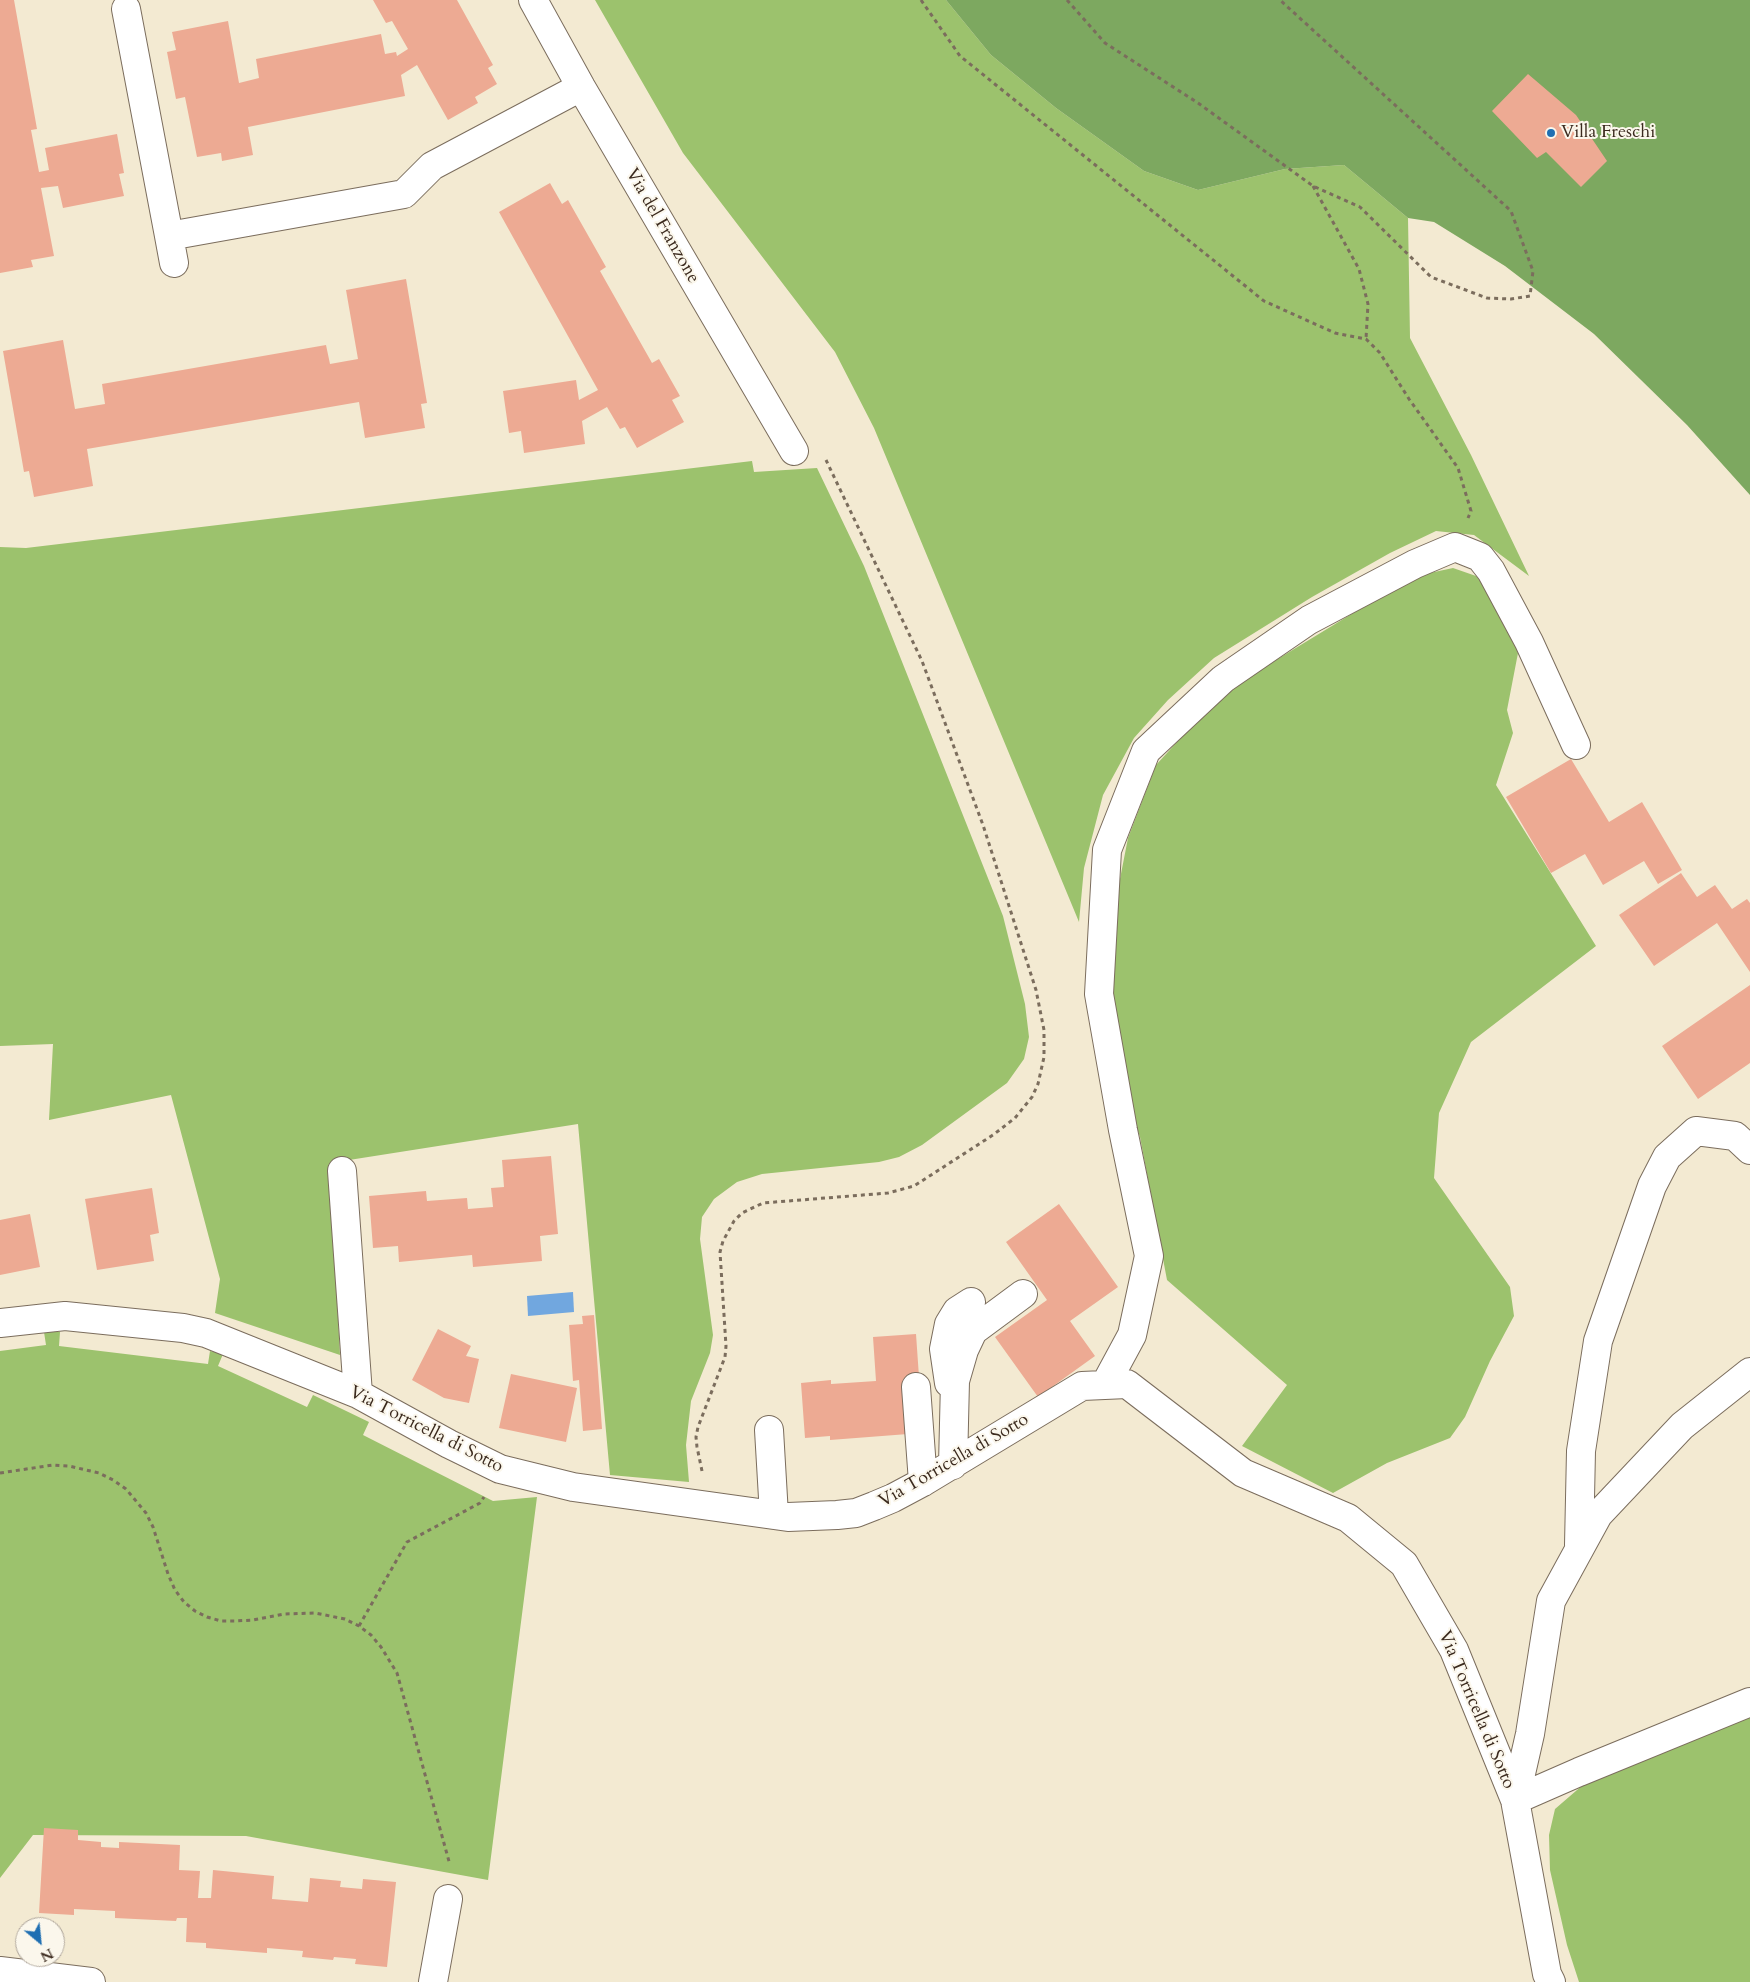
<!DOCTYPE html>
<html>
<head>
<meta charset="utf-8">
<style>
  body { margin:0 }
  #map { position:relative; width:1750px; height:1982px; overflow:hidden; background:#f3ead2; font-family:Cardo,serif }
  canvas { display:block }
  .north { position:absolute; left:15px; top:1917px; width:50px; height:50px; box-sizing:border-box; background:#fbf7ec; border:1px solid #aea59a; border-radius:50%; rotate:152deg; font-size:14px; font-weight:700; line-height:20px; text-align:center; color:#3b2a1e }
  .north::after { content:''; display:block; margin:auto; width:18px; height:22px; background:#1f6fb2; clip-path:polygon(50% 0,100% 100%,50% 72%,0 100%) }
</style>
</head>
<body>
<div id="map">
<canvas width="1750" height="1982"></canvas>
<div class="north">N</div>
</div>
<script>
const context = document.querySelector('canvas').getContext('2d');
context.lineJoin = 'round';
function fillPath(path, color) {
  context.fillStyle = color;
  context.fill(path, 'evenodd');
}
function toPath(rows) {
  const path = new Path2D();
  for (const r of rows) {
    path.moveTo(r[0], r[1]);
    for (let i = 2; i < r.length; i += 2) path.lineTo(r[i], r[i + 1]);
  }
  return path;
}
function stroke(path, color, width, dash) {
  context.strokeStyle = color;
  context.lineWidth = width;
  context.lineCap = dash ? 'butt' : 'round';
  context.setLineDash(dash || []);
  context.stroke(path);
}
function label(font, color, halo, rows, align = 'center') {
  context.font = font + ' Cardo,serif';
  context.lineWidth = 4;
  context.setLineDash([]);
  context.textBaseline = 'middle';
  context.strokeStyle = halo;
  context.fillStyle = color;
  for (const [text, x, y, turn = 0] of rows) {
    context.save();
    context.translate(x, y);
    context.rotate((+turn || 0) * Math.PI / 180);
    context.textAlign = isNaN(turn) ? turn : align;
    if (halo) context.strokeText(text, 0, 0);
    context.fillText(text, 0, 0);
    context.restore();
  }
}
fillPath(toPath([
  [595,0,946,0,991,55,1056,108,1144,171,1198,190,1285,169,1344,165,1408,218,1410,338,1471,455,1529,576,1474,535,1436,531,1390,553,1312,597,1214,658,1168,700,1134,738,1103,795,1084,868,1079,922,874,428,835,352,683,153],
  [752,461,754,472,817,468,864,566,1003,916,1025,1004,1029,1037,1024,1059,1007,1083,922,1145,899,1157,879,1162,762,1174,737,1182,714,1199,702,1217,700,1239,713,1335,710,1353,691,1401,686,1445,689,1482,610,1475,578,1124,330,1163,340,1355,215,1313,220,1279,171,1095,49,1120,53,1044,0,1046,0,547,26,548],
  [1453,568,1476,576,1495,597,1518,653,1507,710,1513,733,1496,785,1596,946,1471,1042,1439,1113,1434,1178,1510,1287,1514,1316,1490,1361,1465,1417,1450,1438,1387,1463,1333,1493,1242,1446,1287,1385,1167,1280,1140,1137,1126,1096,1114,1006,1111,925,1128,838,1156,765,1222,693,1363,607,1425,574],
  [44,1332,60,1332,59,1346,208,1364,210,1351,223,1354,218,1366,307,1407,313,1395,369,1422,363,1435,493,1501,537,1497,488,1880,246,1836,33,1835,0,1878,0,1351,46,1345],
  [1750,1717,1750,1982,1579,1982,1567,1945,1550,1870,1549,1835,1555,1809,1584,1784]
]), '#9cc26d');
fillPath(toPath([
  [946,0,1750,0,1750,495,1687,425,1594,334,1505,266,1434,222,1408,218,1344,165,1285,169,1198,190,1144,171,1056,108,991,55]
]), '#7da860');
fillPath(toPath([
  [573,1292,574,1312,528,1316,527,1296]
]), '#71a7df');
fillPath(toPath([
  [0,0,14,0,37,129,31,130,39,172,49,170,45,148,117,134,124,173,119,174,124,196,63,208,58,186,41,188,54,256,31,260,33,267,0,273],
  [373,0,457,0,493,65,488,68,497,84,475,97,478,103,448,120,417,65,401,75,405,96,248,127,253,155,222,161,221,153,197,157,185,97,176,99,167,52,176,50,172,32,228,21,239,83,259,78,256,59,381,34,385,54,396,52,397,56,408,49,392,21,386,23],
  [1528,74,1576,115,1607,161,1581,187,1546,152,1537,158,1492,111],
  [550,183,562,204,568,200,606,267,600,271,652,363,659,359,680,396,672,400,684,422,637,448,625,427,620,429,607,407,582,421,585,444,524,453,521,431,509,433,503,391,576,380,579,400,598,390,499,212],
  [406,279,427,403,421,404,425,428,365,438,359,402,87,449,93,486,34,497,29,471,24,472,3,351,63,340,75,409,105,404,102,384,326,345,330,364,358,359,346,290],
  [1571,759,1609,822,1642,802,1682,870,1658,884,1644,861,1603,885,1585,854,1551,873,1506,797],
  [1681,873,1697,897,1715,885,1732,909,1747,899,1750,903,1750,972,1717,923,1654,966,1619,915],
  [1750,985,1750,1063,1698,1099,1662,1046],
  [551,1156,558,1234,540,1236,542,1261,473,1267,472,1255,399,1262,398,1246,373,1248,369,1196,426,1191,427,1201,467,1198,468,1209,493,1207,491,1188,504,1187,502,1160],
  [152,1188,159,1233,150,1235,154,1261,97,1270,85,1199],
  [1059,1204,1118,1287,1070,1321,1095,1356,1038,1397,995,1337,1047,1300,1006,1242],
  [30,1214,40,1267,0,1275,0,1220],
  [594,1315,602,1429,583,1431,579,1380,573,1381,569,1325,583,1324,582,1316],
  [438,1329,471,1346,466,1356,479,1359,469,1403,444,1398,412,1380],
  [916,1334,919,1377,903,1379,908,1434,830,1440,830,1436,805,1438,801,1383,831,1380,831,1384,876,1381,873,1337],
  [511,1374,577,1388,566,1442,499,1428],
  [44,1828,78,1830,78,1840,101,1842,101,1847,119,1848,119,1842,180,1845,179,1870,200,1871,198,1898,211,1898,213,1870,274,1876,272,1899,308,1902,310,1878,341,1881,340,1887,362,1889,363,1879,396,1882,387,1967,355,1964,356,1959,334,1957,333,1960,302,1957,303,1951,267,1948,267,1953,206,1948,206,1943,186,1942,187,1918,177,1918,176,1921,115,1918,115,1911,74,1909,74,1915,39,1913]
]), '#edaa93');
const minor = toPath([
  [533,0,581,87,794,451],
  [126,9,169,236],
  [174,263,169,236,404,194,432,166,581,87],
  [342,1171,358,1394],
  [0,1323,65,1316,183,1328,206,1333,358,1394,449,1444,500,1469,573,1487,788,1517,837,1515,856,1513,874,1506,893,1498,923,1482,1082,1386,1127,1384,1243,1473,1348,1518,1404,1564,1454,1650,1515,1800,1547,1974,1551,1982],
  [949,1383,944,1349,949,1324,957,1311,971,1302],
  [1105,1385,1132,1335,1149,1256,1123,1130,1099,994,1107,850,1146,751,1223,679,1309,620,1415,564,1455,547,1480,557,1491,571,1529,642,1576,745],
  [916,1387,923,1482],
  [769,1430,774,1515],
  [953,1465,955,1381,964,1350,973,1331,1023,1294],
  [1579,1545,1581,1451,1598,1341,1652,1186,1667,1157,1696,1131,1735,1136,1750,1150],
  [1515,1800,1530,1734,1551,1601,1598,1515,1682,1426,1750,1372],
  [1515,1800,1579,1772,1750,1702],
  [0,1971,91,1982],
  [433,1982,448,1899]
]);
stroke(minor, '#7b6d5d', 30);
stroke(toPath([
  [921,0,960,56,1264,301,1335,333,1366,339,1380,353,1409,399,1458,468,1471,511,1468,518],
  [1067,0,1105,43,1198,103,1313,186,1360,207,1431,277,1487,298,1511,299,1530,296,1533,271,1511,211,1280,0],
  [1313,186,1359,269,1368,304,1366,339],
  [702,1471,697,1447,696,1437,698,1427,725,1357,726,1346,720,1252,723,1241,734,1221,742,1213,763,1203,888,1193,914,1186,993,1135,1015,1118,1032,1097,1038,1084,1044,1057,1044,1030,1036,990,983,825,922,661,826,460],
  [0,1473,53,1465,69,1466,99,1473,113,1480,126,1489,146,1513,153,1527,168,1574,175,1590,184,1602,195,1611,207,1617,221,1621,235,1621,253,1620,284,1614,315,1613,345,1619,359,1626,371,1635,381,1647,397,1673,450,1865],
  [359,1626,407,1542,480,1503,484,1497]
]), '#7b6d5d', 3, [4, 4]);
stroke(minor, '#fff', 28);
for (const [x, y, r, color] of [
  [1551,133,5,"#1f6fb2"]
]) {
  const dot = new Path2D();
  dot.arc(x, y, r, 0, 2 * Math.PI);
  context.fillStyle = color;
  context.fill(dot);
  stroke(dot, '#fbf7ec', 2);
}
label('18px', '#3b2a1e', '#fbf7ec', [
  ["Villa Freschi",1561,133]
], 'left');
label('18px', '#3b2a1e', '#fbf7ec', [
  ["Via del Franzone",662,226,60],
  ["Via Torricella di Sotto",426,1430,27],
  ["Via Torricella di Sotto",954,1461,-30],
  ["Via Torricella di Sotto",1476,1710,67]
]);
</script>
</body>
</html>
